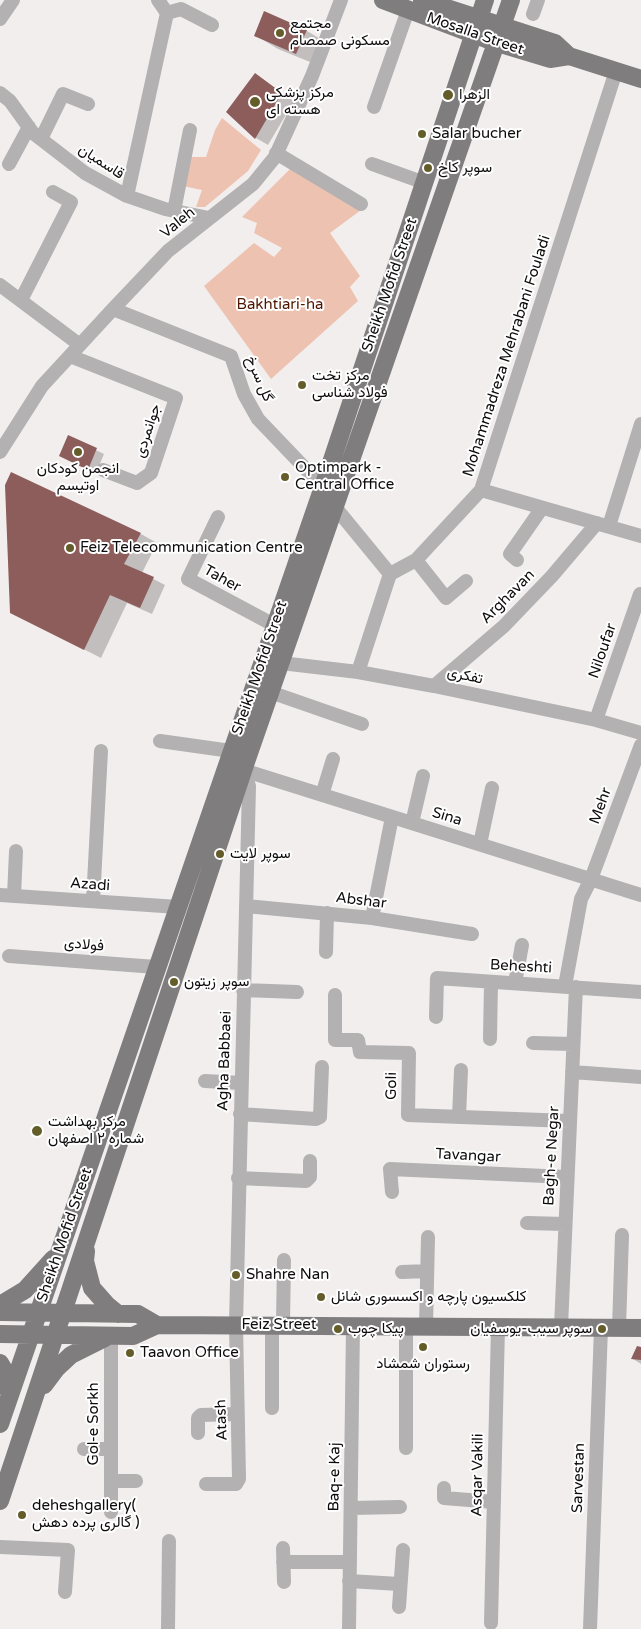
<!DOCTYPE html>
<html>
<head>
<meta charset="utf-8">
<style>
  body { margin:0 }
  canvas { display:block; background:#f2eeee }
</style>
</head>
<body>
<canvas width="641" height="1629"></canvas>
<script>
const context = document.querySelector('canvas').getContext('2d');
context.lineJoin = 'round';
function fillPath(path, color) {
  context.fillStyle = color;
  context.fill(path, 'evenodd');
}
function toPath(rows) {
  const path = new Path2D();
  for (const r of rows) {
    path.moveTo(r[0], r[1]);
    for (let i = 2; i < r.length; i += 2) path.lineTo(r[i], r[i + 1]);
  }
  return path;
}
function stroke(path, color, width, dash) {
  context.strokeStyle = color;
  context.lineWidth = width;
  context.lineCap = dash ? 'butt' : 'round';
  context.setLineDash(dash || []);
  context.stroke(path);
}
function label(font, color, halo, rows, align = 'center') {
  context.font = font + ' "Varela Round",Vazirmatn,sans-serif';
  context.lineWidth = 4;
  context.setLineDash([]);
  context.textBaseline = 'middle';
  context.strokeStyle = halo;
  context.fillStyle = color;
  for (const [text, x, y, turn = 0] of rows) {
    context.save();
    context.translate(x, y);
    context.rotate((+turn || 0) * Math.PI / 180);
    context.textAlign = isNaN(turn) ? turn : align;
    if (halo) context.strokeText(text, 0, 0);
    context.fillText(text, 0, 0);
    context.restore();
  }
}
fillPath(toPath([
  [222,118,261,150,248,171,205,207,196,207,202,190,183,186,188,157,206,157,215,130],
  [292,167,361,210,330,233,360,276,350,287,358,301,271,379,204,286,254,243,274,257,282,248,254,233,257,223,242,217]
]), '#edc2b1');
fillPath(toPath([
  [307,31,329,44,320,66,278,49,255,35],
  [256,75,294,101,268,145,256,138,227,112],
  [69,437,104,454,96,473,68,460],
  [141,534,157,543,142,573,165,585,152,614,127,603,101,658,28,621],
  [641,1348,641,1364,633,1359]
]), '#0003');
fillPath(toPath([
  [264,11,307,30,296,54,254,36],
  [255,73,282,93,255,139,226,112],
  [68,435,97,448,88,470,59,456],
  [11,472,141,533,124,564,154,577,140,608,110,595,84,650,10,613,5,485],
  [637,1346,641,1347,641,1360,631,1359]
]), '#8c5d5a');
stroke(toPath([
  [167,13,181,9,212,25],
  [533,14,538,0],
  [0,19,13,0],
  [0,93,10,101,33,133,85,173,127,196,165,209,209,218],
  [374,107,408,10],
  [41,139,63,94,88,104],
  [276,153,361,204],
  [9,164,29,127],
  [372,164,425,183],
  [127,196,167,13,158,0],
  [174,211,190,130],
  [0,285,80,345],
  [21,300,71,202,53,192],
  [113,309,231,356,244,394,258,419,323,487],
  [70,356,176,398,151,473,137,483,103,470],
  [0,452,42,386,113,309,168,251,253,184,275,157,312,76,341,0],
  [481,490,641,536],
  [335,507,390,574],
  [218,517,188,579,274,625],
  [609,526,641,424],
  [416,560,446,598,466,581],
  [517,560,510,554,542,508],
  [281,663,358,672,434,686,596,720,641,733],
  [358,672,390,574,416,560,481,490,616,71],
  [434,686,504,626,552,576,597,523],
  [270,692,362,724],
  [596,720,640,594],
  [160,741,231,751],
  [243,770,641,895],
  [322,795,333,759],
  [412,823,423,776],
  [480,844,492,788],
  [0,895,178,907],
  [14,896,16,851],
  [93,901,101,751],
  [246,906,372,918,472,934],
  [372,918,392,817],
  [326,952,327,913],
  [9,956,156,967],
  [515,983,522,945],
  [565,986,581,899,591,879,641,745],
  [243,990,297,992],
  [335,995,335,1040,358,1040,360,1052,409,1053,408,1115,569,1121],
  [436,1017,437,978,641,992],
  [490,1039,491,982],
  [533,1043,573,1044],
  [572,1072,641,1077],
  [205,1081,241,1083],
  [240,1114,316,1119,320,1117,322,1067],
  [459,1117,461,1070],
  [238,1178,306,1181,310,1177,310,1161],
  [392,1192,390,1169,567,1177],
  [527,1223,565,1224],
  [402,1272,427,1271],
  [272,1324,272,1408],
  [283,1324,284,1260],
  [406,1326,406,1448],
  [426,1326,428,1237],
  [561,1327,576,987],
  [619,1328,622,1235],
  [198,1433,198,1418,201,1415,237,1414],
  [84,1449,110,1449],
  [111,1481,136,1481],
  [206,1484,236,1484,239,1479,236,1324,249,786,243,770],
  [444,1488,444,1498,494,1502],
  [351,1508,400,1507],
  [111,1512,111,1336],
  [0,1547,68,1550,65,1592],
  [283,1548,284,1582],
  [283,1562,350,1562],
  [349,1581,399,1584],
  [399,1607,403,1550],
  [491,1623,498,1327],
  [168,1629,169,1541],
  [349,1629,353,1325],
  [590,1629,601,1328]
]), '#b3b1b2', 14);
stroke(toPath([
  [383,0,497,43,550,59,569,56,641,79],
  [422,0,555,43,569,56],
  [86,1251,85,1261,92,1288,107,1305,118,1314],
  [0,1305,25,1290,53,1259],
  [0,1312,138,1314,157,1325],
  [0,1334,133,1336,157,1325,641,1328],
  [0,1363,7,1375,9,1393],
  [44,1385,56,1369,71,1355,105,1338],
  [0,1424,323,487,485,0],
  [0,1501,247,759,511,0]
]), '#807d7f', 18);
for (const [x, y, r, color] of [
  [280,33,5,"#645d29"],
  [448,95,6,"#645d29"],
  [255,102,6,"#645d29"],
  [422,134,5,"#645d29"],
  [428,168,5,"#645d29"],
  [302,385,5,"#645d29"],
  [78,452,5,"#645d29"],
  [285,477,5,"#645d29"],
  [70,548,5,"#645d29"],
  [220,854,5,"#645d29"],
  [174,982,5,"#645d29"],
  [37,1131,6,"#645d29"],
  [236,1275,5,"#645d29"],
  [321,1297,5,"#645d29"],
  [338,1329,5,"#645d29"],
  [602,1329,5,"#645d29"],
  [423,1347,5,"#645d29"],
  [130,1353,5,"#645d29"],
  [22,1515,5,"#645d29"]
]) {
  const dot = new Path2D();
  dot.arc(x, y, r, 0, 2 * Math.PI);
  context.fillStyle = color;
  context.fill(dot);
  stroke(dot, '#fff', 2);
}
label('15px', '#0d0b0c', '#fff', [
  ["مجتمع",290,24],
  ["مسکونی صمصام",290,41],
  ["مرکز پزشکی",266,93],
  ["هسته ای",266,110],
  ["الزهرا",459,95],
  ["Salar bucher",432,134],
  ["سوپر کاخ",438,168],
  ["مرکز تخت",312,376],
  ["فولاد شناسی",312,393],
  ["Optimpark -",295,468],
  ["Central Office",295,485],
  ["انجمن کودکان",78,469,"center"],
  ["اوتیسم",78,486,"center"],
  ["Feiz Telecommunication Centre",80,548],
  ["سوپر لایت",230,854],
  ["سوپر زیتون",184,982],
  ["مرکز بهداشت",48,1122],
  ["شماره ۲ اصفهان",48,1139],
  ["Shahre Nan",246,1275],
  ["کلکسیون پارچه و اکسسوری شانل",331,1297],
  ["پیکا چوب",348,1329],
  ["سوپر سیب-یوسفیان",592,1329,"right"],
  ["Taavon Office",140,1353],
  ["رستوران شمشاد",423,1364,"center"],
  ["deheshgallery(",32,1506],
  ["گالری پرده دهش )",32,1523]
], 'left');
label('15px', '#0d0b0c', '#fff', [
  ["Mosalla Street",475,34,19],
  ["قاسمیان",101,162,33],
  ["Valeh",178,223,-39],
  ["Sheikh Mofid Street",390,285,-71],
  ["Mohammadreza Mehrabani Fouladi",507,356,-72],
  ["گل سرخ",259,379,67],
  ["جوانمردی",148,431,-72],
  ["Taher",222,579,29],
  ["Arghavan",508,597,-45],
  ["Niloufar",603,651,-71],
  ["Sheikh Mofid Street",260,668,-71],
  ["تفکری",465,676,12],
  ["Mehr",601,806,-70],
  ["Sina",447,817,17],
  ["Azadi",90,885,4],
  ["Abshar",361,901,7],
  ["فولادی",84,945,5],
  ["Beheshti",521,967,3],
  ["Agha Babbaei",225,1061,-88],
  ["Goli",392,1086,-89],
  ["Tavangar",468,1156,3],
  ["Bagh-e Negar",552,1156,-87],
  ["Sheikh Mofid Street",65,1235,-71],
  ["Feiz Street",279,1325],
  ["Atash",222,1420,-92],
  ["Gol-e Sorkh",94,1424,-90],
  ["Asqar Vakili",478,1475,-89],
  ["Baq-e Kaj",335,1477,-89],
  ["Sarvestan",579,1478,-88]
]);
label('15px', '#501700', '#fff', [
  ["Bakhtiari-ha",280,305]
]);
</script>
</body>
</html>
